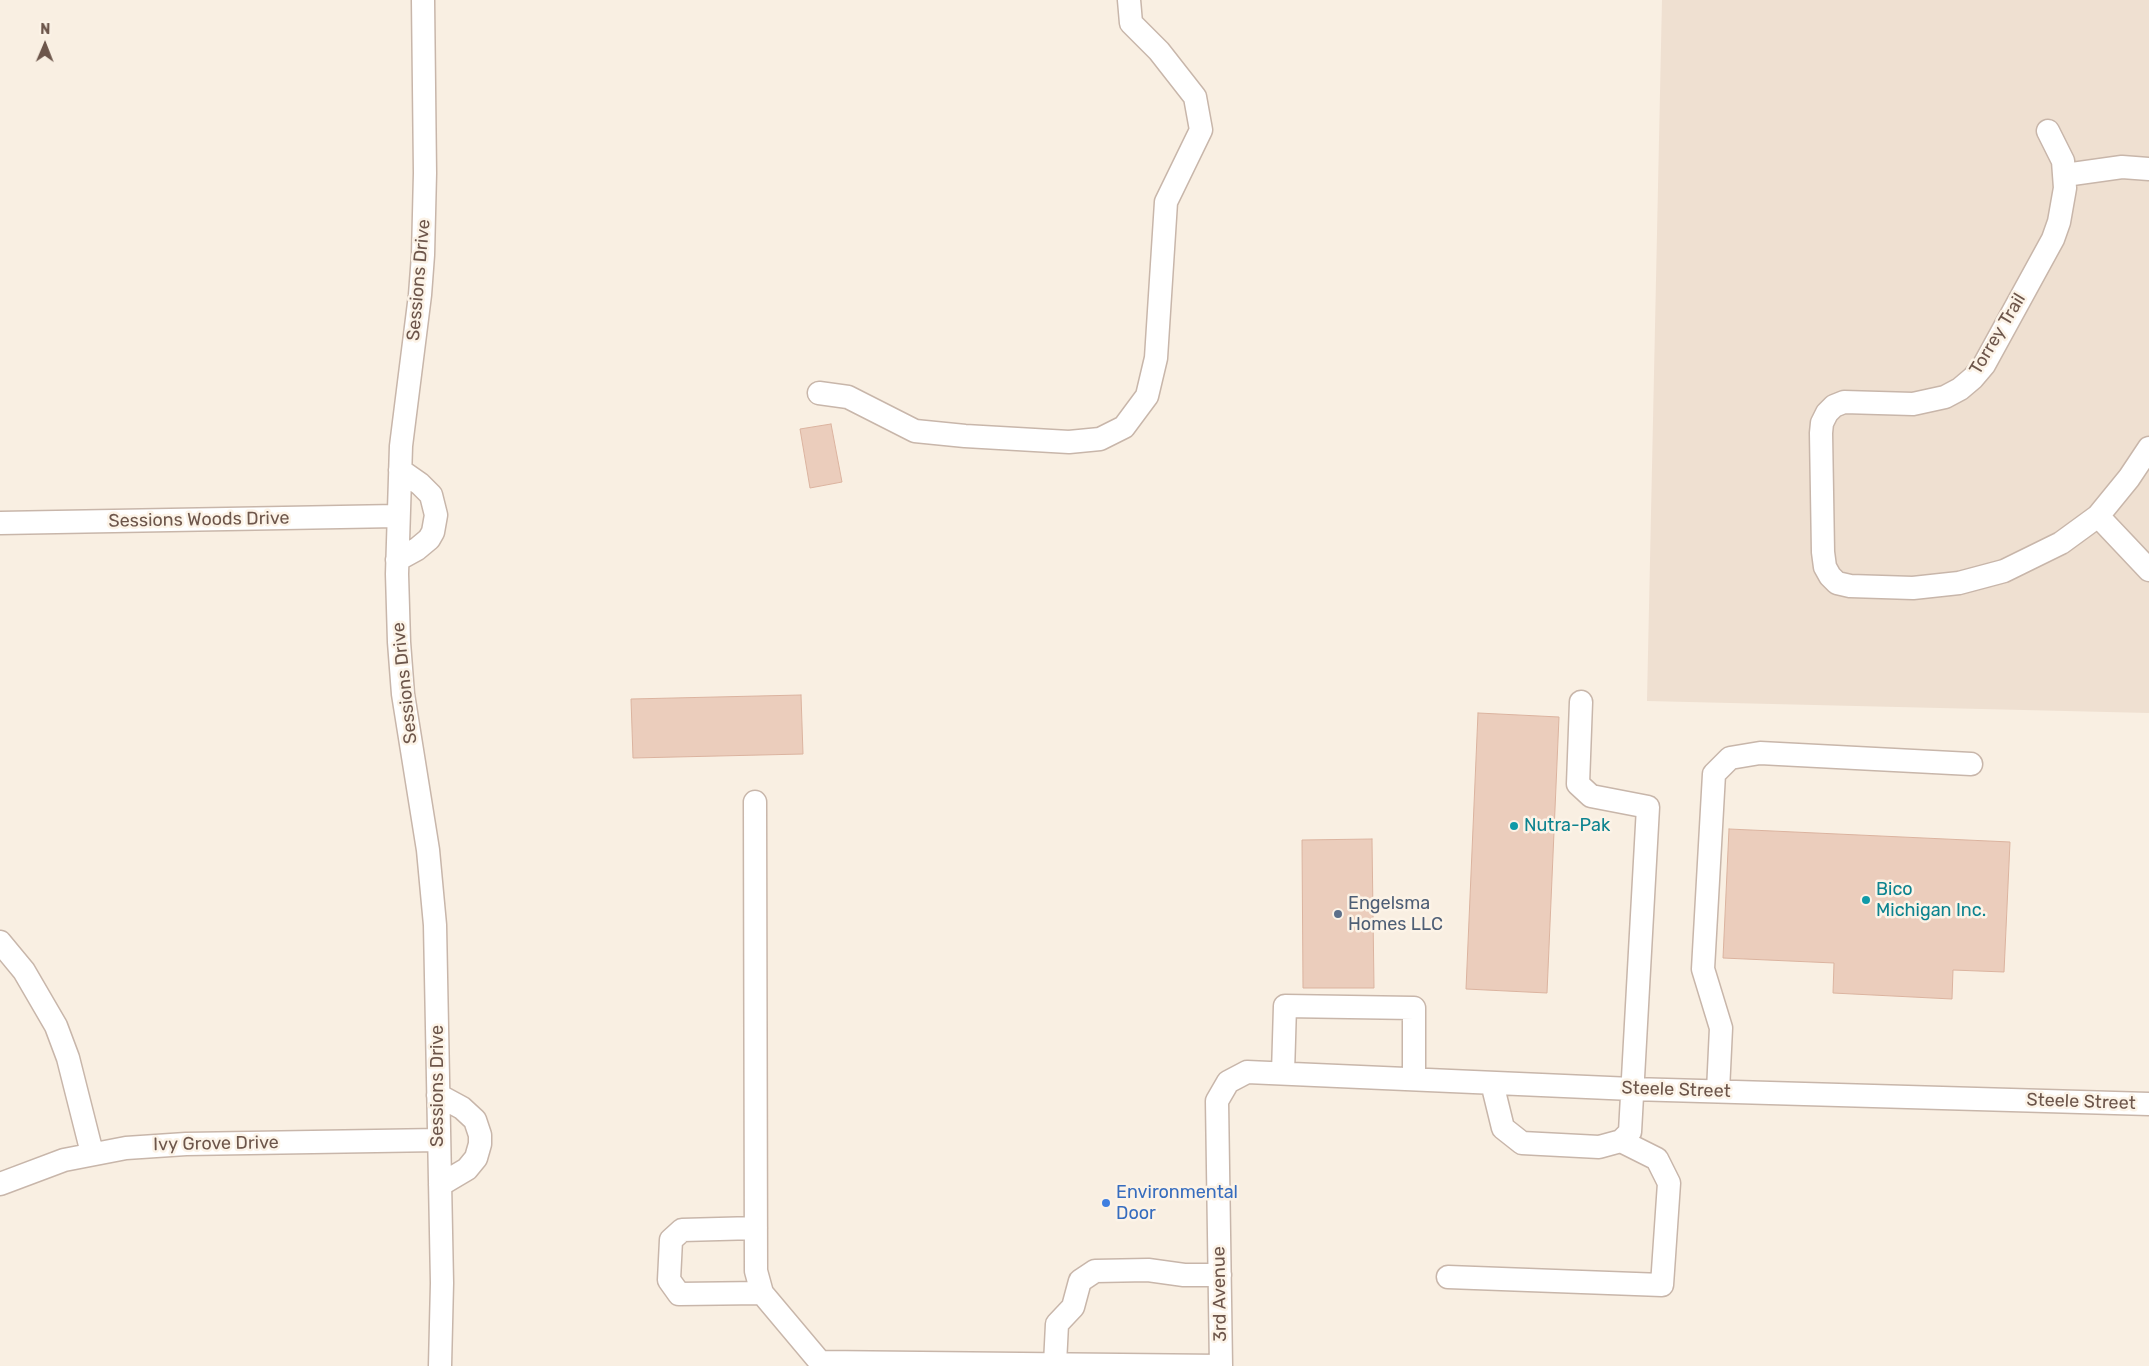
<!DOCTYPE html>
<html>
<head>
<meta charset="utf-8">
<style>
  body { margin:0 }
  #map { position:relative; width:2149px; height:1366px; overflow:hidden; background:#f9efe2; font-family:Rubik,sans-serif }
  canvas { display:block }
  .north { position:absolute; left:20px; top:20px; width:50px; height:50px; -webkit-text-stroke:4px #fcf3e7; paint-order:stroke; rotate:1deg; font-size:14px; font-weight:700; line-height:20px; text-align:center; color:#6d564b }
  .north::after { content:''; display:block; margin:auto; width:18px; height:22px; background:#6d564b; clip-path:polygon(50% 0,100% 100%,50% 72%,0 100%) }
</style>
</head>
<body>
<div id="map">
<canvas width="2149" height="1366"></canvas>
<div class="north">N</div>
</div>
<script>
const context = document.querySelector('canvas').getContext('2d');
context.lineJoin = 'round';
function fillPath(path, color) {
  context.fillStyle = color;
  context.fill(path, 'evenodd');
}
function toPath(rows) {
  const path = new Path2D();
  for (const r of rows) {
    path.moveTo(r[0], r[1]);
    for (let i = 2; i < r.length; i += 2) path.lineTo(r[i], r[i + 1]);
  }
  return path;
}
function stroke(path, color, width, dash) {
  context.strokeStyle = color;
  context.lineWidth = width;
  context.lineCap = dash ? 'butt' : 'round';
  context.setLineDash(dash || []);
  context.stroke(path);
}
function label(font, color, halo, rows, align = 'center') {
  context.font = font + ' Rubik,sans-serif';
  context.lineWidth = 5;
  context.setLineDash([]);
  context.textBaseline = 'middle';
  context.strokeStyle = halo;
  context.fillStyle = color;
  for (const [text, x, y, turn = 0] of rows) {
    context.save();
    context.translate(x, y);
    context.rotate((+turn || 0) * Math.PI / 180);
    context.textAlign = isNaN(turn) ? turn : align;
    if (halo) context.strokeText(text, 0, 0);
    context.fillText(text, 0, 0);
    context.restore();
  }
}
fillPath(toPath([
  [1662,0,2149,0,2149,713,1647,701]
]), '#efe0d1');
const building = toPath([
  [831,424,842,482,810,488,800,429,831,424],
  [801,695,803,754,633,758,631,699,801,695],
  [1478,713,1559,717,1547,993,1466,989,1478,713],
  [1729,829,2010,842,2004,972,1953,970,1952,999,1833,993,1834,963,1723,958,1729,829],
  [1372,839,1374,988,1303,988,1302,840,1372,839]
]);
fillPath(building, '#ebcdbc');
stroke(building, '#dbb39f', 1);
const minor = toPath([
  [423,0,425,173,423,255,420,295,401,446,397,574,399,642,403,694,428,850,435,925,442,1283,440,1366],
  [2048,131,2063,161,2065,188,2059,222,2053,239,1984,365,1973,378,1960,389,1945,397,1913,404,1844,402,1834,406,1827,413,1822,423,1821,433,1823,552,1825,567,1830,576,1837,583,1850,586,1913,588,1959,583,2004,571,2061,543,2098,516,2129,478,2149,448],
  [2065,175,2122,167,2149,169],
  [819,393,848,397,915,431,965,436,1069,442,1100,439,1124,427,1147,396,1156,358,1166,202,1201,130,1195,97,1159,51,1131,23,1129,0],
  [2098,516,2149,570],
  [0,523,397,516],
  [397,560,417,549,429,539,433,532,436,515,431,495,420,484,400,470],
  [755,802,756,1271,762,1293,820,1362],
  [0,942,24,971,56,1026,68,1058,92,1153],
  [1283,1073,1285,1006,1414,1008,1414,1079],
  [1492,1083,1503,1128,1522,1143,1599,1147,1621,1141,1630,1132,1648,807,1591,796,1578,784,1581,702],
  [1718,1091,1721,1028,1703,969,1714,774,1730,758,1760,753,1971,764],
  [438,1095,462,1108,475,1120,480,1135,480,1144,476,1158,467,1169,440,1185],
  [0,1184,64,1160,126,1148,186,1144,439,1140],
  [756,1228,682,1230,671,1240,669,1280,679,1294,762,1293],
  [1448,1277,1662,1285,1669,1183,1657,1159,1621,1141],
  [820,1362,1221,1366],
  [1055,1364,1057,1324,1073,1307,1080,1281,1095,1271,1148,1270,1184,1275,1220,1275],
  [1221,1366,1217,1101,1228,1082,1247,1072,1632,1089,2149,1104]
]);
stroke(minor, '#c8b6aa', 25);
stroke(minor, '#fff', 22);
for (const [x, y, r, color] of [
  [1514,826,5,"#0f9aa8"],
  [1866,900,5,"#0f9aa8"],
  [1338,914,5,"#5c6f8a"],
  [1106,1203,5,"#3f7fe0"]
]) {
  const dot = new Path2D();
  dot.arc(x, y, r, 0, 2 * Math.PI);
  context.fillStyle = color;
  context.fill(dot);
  stroke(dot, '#fcf3e7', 2);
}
label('18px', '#6d564b', '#fcf3e7', [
  ["Sessions Drive",419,280,-85],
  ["Torrey Trail",1998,334,-59],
  ["Sessions Woods Drive",199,520,-1],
  ["Sessions Drive",405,683,-96],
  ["Sessions Drive",438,1086,-90],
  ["Steele Street",1676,1090,2],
  ["Steele Street",2081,1102,2],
  ["Ivy Grove Drive",216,1144,-1],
  ["3rd Avenue",1220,1294,-91]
]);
label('18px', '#0d838f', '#fcf3e7', [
  ["Nutra-Pak",1524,826],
  ["Bico",1876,890],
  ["Michigan Inc.",1876,911]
], 'left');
label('18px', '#4e5e75', '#fcf3e7', [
  ["Engelsma",1348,904],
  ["Homes LLC",1348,925]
], 'left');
label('18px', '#366cbe', '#fcf3e7', [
  ["Environmental",1116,1193],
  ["Door",1116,1214]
], 'left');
</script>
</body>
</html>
